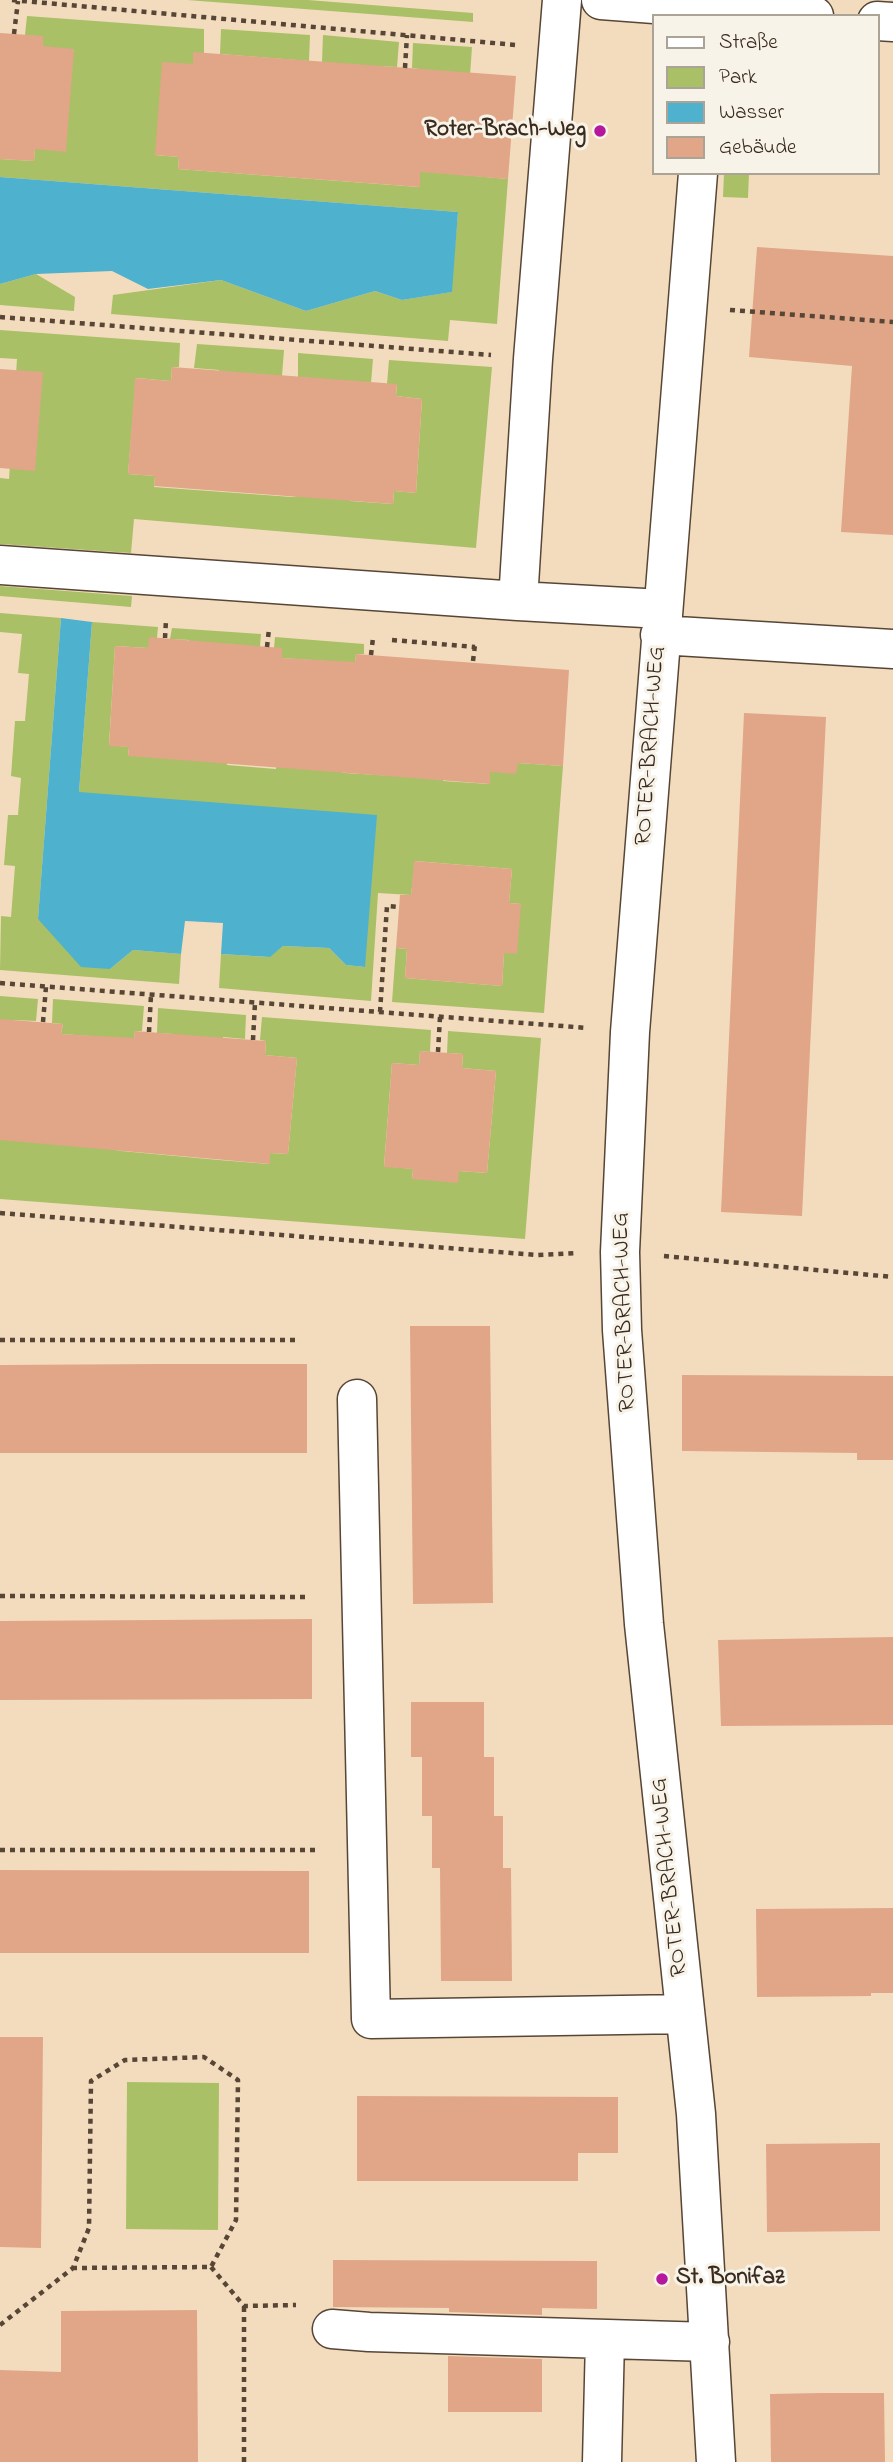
<!DOCTYPE html>
<html>
<head>
<meta charset="utf-8">
<style>
  body { margin:0 }
  #map { position:relative; width:893px; height:2462px; overflow:hidden; background:#f3dcbd; font-family:"Indie Flower",sans-serif }
  canvas { display:block }
  .legend { position:absolute; left:652px; top:14px; width:228px; height:161px; box-sizing:border-box; background:#f7f3e8; border:2px solid #aca397; margin:0; padding:9px 12px; list-style:none; font-size:21px; color:#3b2a1e }
  .legend li { display:flex; align-items:center; gap:14px; height:35px }
  .legend b { width:35px; border:2px solid #aca397 }
</style>
</head>
<body>
<div id="map">
<canvas width="893" height="2462"></canvas>
<ul class="legend">
<li><b style="height:9px;background:#fff"></b>Straße</li>
<li><b style="height:19px;background:#a9c066"></b>Park</li>
<li><b style="height:19px;background:#4eb1cd"></b>Wasser</li>
<li><b style="height:19px;background:#e0a687"></b>Gebäude</li>
</ul>
</div>
<script>
const context = document.querySelector('canvas').getContext('2d');
context.lineJoin = 'round';
function fillPath(path, color) {
  context.fillStyle = color;
  context.fill(path, 'evenodd');
}
function toPath(rows) {
  const path = new Path2D();
  for (const r of rows) {
    path.moveTo(r[0], r[1]);
    for (let i = 2; i < r.length; i += 2) path.lineTo(r[i], r[i + 1]);
  }
  return path;
}
function stroke(path, color, width, dash) {
  context.strokeStyle = color;
  context.lineWidth = width;
  context.lineCap = dash ? 'butt' : 'round';
  context.setLineDash(dash || []);
  context.stroke(path);
}
function label(font, color, halo, rows, align = 'center') {
  context.font = font + ' "Indie Flower",sans-serif';
  context.lineWidth = 6;
  context.setLineDash([]);
  context.textBaseline = 'middle';
  context.strokeStyle = halo;
  context.fillStyle = color;
  for (const [text, x, y, turn = 0] of rows) {
    context.save();
    context.translate(x, y);
    context.rotate((+turn || 0) * Math.PI / 180);
    context.textAlign = isNaN(turn) ? turn : align;
    if (halo) context.strokeText(text, 0, 0);
    context.fillText(text, 0, 0);
    context.restore();
  }
}
fillPath(toPath([
  [187,0,308,0,473,13,473,22],
  [27,16,204,29,204,53,194,53,193,64,155,155,179,157,178,169,419,187,419,69,412,68,413,43,472,47,463,175,508,179,497,324,450,320,448,341,111,314,113,295,221,280,306,311,375,291,402,300,451,292,458,212,0,177,0,159,34,161,43,37,25,35],
  [221,29,310,35,309,61,220,54],
  [323,35,399,42,397,67,379,66,378,77,322,62],
  [724,173,749,173,748,198,723,197],
  [36,274,75,297,74,311,0,305,0,284],
  [0,330,180,343,179,367,172,367,171,381,136,378,128,474,155,476,154,487,292,497,350,489,350,501,393,504,394,491,416,493,422,399,396,396,397,385,387,384,389,360,492,367,476,548,134,519,131,553,0,544,0,478,9,479,17,359,0,358],
  [197,344,284,350,282,376,218,384,219,370,194,368],
  [298,353,373,359,371,383,298,377],
  [0,586,132,596,131,607,0,596],
  [0,613,61,618,38,919,110,969,133,950,181,954,179,984,0,970,1,916,11,917,15,866,4,865,8,815,18,815,21,778,11,776,15,721,25,721,29,674,18,673,22,634,0,632],
  [92,622,158,627,157,638,148,648,115,646,109,745,129,747,128,755,228,756,227,765,276,769,277,757,345,773,394,776,444,770,443,781,489,784,490,772,518,763,563,766,544,1013,392,1002,396,948,407,949,405,978,502,986,504,953,521,904,509,903,512,869,415,861,411,895,378,893,371,1001,219,988,221,954,269,957,283,946,329,948,346,965,365,967,79,792],
  [172,628,261,634,260,647,189,651,189,640,170,639],
  [275,637,364,644,364,654,356,654,355,663,282,658,282,648,274,648],
  [0,996,38,999,36,1021,14,1020,13,1030,0,1028],
  [53,999,144,1006,142,1031,135,1031,134,1039,61,1034,63,1024,52,1023],
  [158,1008,246,1015,245,1039,223,1037,222,1046,172,1042,173,1034,157,1033],
  [262,1017,431,1030,430,1052,420,1051,419,1065,392,1063,384,1166,413,1169,412,1179,459,1171,487,1173,496,1071,462,1068,463,1054,447,1053,448,1031,541,1038,525,1239,0,1199,0,1129,121,1151,219,1160,269,1164,270,1153,288,1154,297,1058,265,1055,266,1041,260,1040],
  [127,2082,219,2083,218,2230,126,2229]
]), '#a9c066');
fillPath(toPath([
  [0,177,458,212,452,292,402,300,375,291,306,311,221,280,148,289,112,271,36,274,0,284],
  [61,618,92,622,79,792,377,815,365,967,346,965,329,948,283,946,270,957,221,954,223,923,185,921,181,954,133,950,110,969,81,967,38,919]
]), '#4eb1cd');
fillPath(toPath([
  [0,33,43,36,43,46,74,49,66,152,35,149,34,161,0,159],
  [193,52,516,76,508,179,420,172,420,187,178,169,179,157,155,155,162,62,193,64],
  [757,247,893,256,893,535,841,532,852,366,749,357],
  [172,367,397,384,396,396,422,399,416,493,394,491,393,504,154,486,155,476,128,474,135,378,171,381],
  [0,369,43,372,35,471,0,468],
  [149,637,282,648,282,658,355,662,356,654,569,670,563,766,518,763,516,774,490,772,490,784,128,756,129,747,109,746,115,646,148,648],
  [744,713,826,717,802,1216,721,1212],
  [414,861,512,869,509,903,521,904,517,954,504,953,502,986,405,978,407,949,396,948,400,895,411,895],
  [0,1019,63,1024,61,1034,134,1038,135,1031,266,1041,265,1055,297,1058,288,1154,270,1153,270,1164,0,1140],
  [420,1051,463,1054,462,1068,496,1071,487,1173,459,1171,458,1183,412,1179,413,1169,384,1167,392,1063,419,1065],
  [410,1326,490,1326,493,1603,413,1604],
  [159,1364,307,1364,307,1453,0,1453,0,1365],
  [682,1375,893,1376,893,1460,857,1460,857,1453,682,1451],
  [312,1619,312,1699,0,1700,0,1621],
  [893,1637,893,1725,721,1726,718,1640],
  [411,1702,484,1702,484,1757,494,1757,494,1816,503,1816,503,1868,511,1868,512,1981,441,1981,440,1868,432,1868,432,1816,422,1816,422,1757,411,1757],
  [0,1870,309,1871,309,1953,0,1953],
  [893,1908,893,1993,871,1993,871,1996,757,1997,756,1909],
  [0,2037,43,2037,41,2248,0,2247],
  [357,2096,618,2097,618,2153,578,2153,578,2181,357,2181],
  [880,2143,880,2231,767,2232,766,2144],
  [333,2260,597,2261,597,2309,542,2308,542,2315,449,2312,449,2308,333,2307],
  [197,2310,198,2462,0,2462,0,2370,61,2372,61,2311],
  [448,2356,542,2359,542,2412,448,2412],
  [821,2393,884,2393,885,2462,771,2462,770,2394]
]), '#e0a687');
const minor = toPath([
  [562,0,533,359,518,601,662,609],
  [601,0,814,16],
  [877,21,893,22],
  [698,173,630,1032,620,1252,622,1330,644,1624,696,2114,716,2462],
  [0,565,518,601],
  [660,635,893,649],
  [357,1399,371,2019,684,2014],
  [332,2329,369,2332,710,2342],
  [602,2462,605,2339]
]);
stroke(minor, '#574536', 41);
stroke(toPath([
  [12,0,516,45],
  [14,34,18,1],
  [405,68,407,35],
  [730,310,893,322],
  [0,317,491,355],
  [165,638,166,620],
  [392,640,475,647],
  [267,647,269,629],
  [371,655,373,638],
  [473,661,475,645],
  [0,983,588,1028],
  [380,1012,387,906,399,907],
  [43,1022,46,987],
  [149,1032,151,995],
  [253,1040,255,1003],
  [438,1052,440,1017],
  [0,1213,537,1255,578,1253],
  [664,1256,893,1277],
  [0,1340,298,1340],
  [0,1596,305,1597],
  [0,1850,315,1850],
  [211,2267,244,2306,296,2305],
  [0,2325,73,2268,89,2228,91,2081,125,2060,204,2057,238,2080,236,2220,211,2267,73,2268],
  [244,2462,244,2306]
]), '#574536', 4.5, [5, 5]);
stroke(minor, '#fff', 38);
for (const [x, y, r, color] of [
  [600,131,7,"#b5179e"],
  [662,2279,7,"#b5179e"]
]) {
  const dot = new Path2D();
  dot.arc(x, y, r, 0, 2 * Math.PI);
  context.fillStyle = color;
  context.fill(dot);
  stroke(dot, '#f7f3e8', 2.5);
}
label('bold 23px', '#3b2a1e', '#f7f3e8', [
  ["Roter-Brach-Weg",586,131],
  ["St. Bonifaz",676,2279,"left"]
], 'right');
label('23px', '#3b2a1e', '#f7f3e8', [
  ["ROTER-BRACH-WEG",652,746,-86],
  ["ROTER-BRACH-WEG",626,1312,-92],
  ["ROTER-BRACH-WEG",671,1877,-96]
]);
</script>
</body>
</html>
